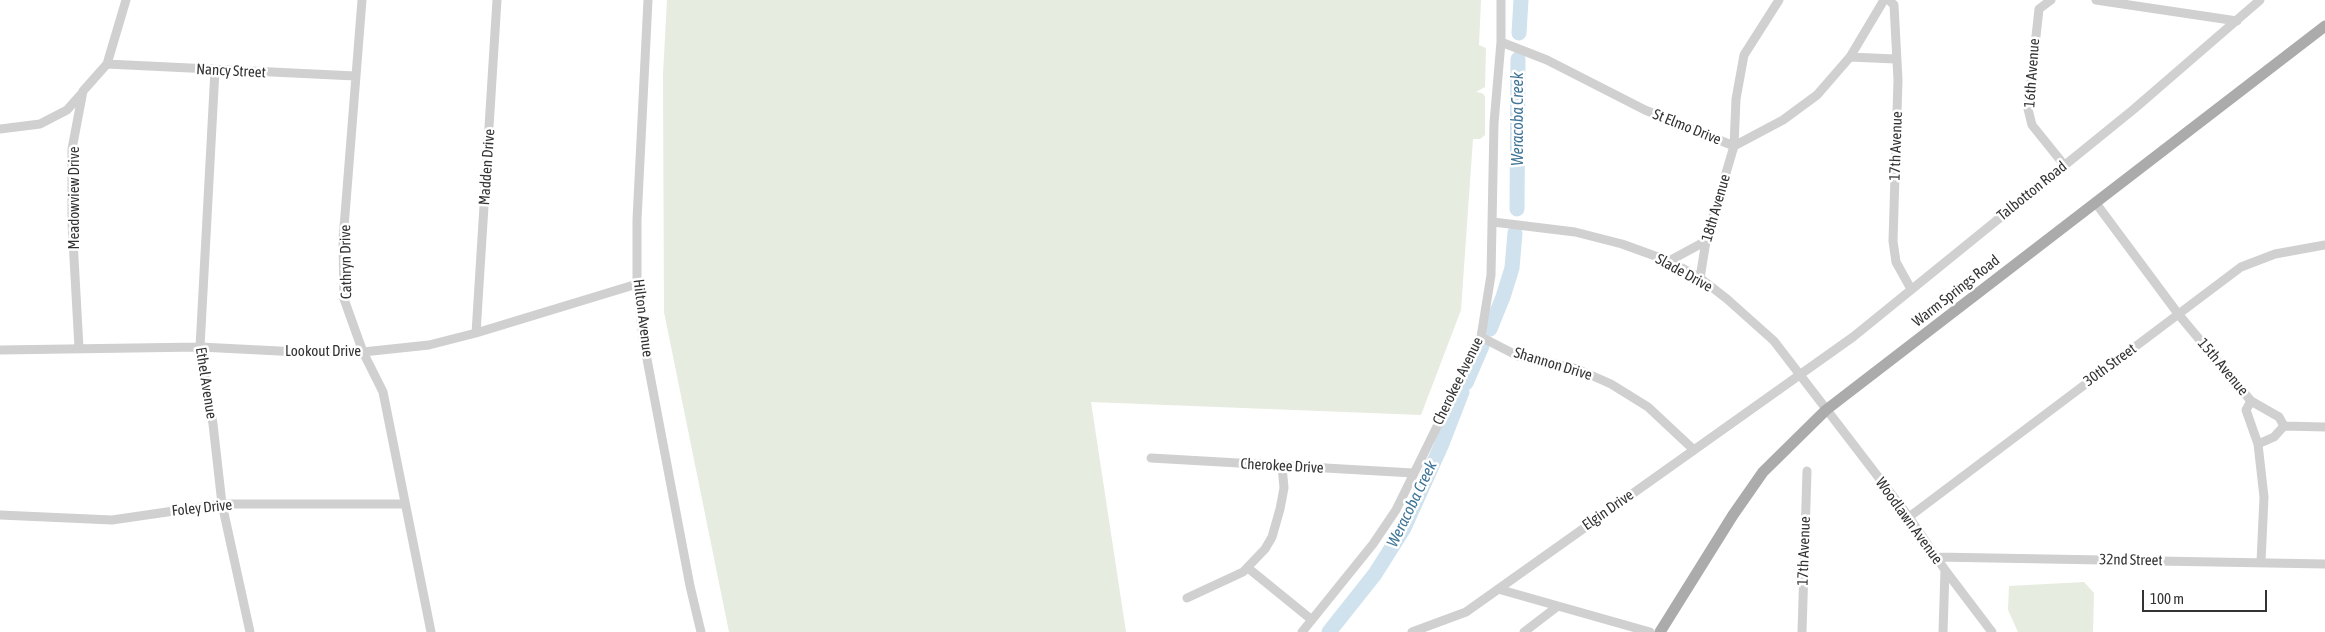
<!DOCTYPE html>
<html>
<head>
<meta charset="utf-8">
<style>
  body { margin:0 }
  #map { position:relative; width:2325px; height:632px; overflow:hidden; background:#fff; font-family:"Asap Condensed",sans-serif }
  canvas { display:block }
  .scale { position:absolute; left:2142px; top:590px; width:125px; height:22px; box-sizing:border-box; border:2px solid #333; border-top:0; padding-left:6px; font-size:15px; line-height:18px; white-space:nowrap; color:#333; -webkit-text-stroke:4px #fff; paint-order:stroke }
</style>
</head>
<body>
<div id="map">
<canvas width="2325" height="632"></canvas>
<div class="scale">100 m</div>
</div>
<script>
const context = document.querySelector('canvas').getContext('2d');
context.lineJoin = 'round';
function fillPath(path, color) {
  context.fillStyle = color;
  context.fill(path, 'evenodd');
}
function toPath(rows) {
  const path = new Path2D();
  for (const r of rows) {
    path.moveTo(r[0], r[1]);
    for (let i = 2; i < r.length; i += 2) path.lineTo(r[i], r[i + 1]);
  }
  return path;
}
function stroke(path, color, width, dash) {
  context.strokeStyle = color;
  context.lineWidth = width;
  context.lineCap = dash ? 'butt' : 'round';
  context.setLineDash(dash || []);
  context.stroke(path);
}
function label(font, color, halo, rows, align = 'center') {
  context.font = font + ' "Asap Condensed",sans-serif';
  context.lineWidth = 5;
  context.setLineDash([]);
  context.textBaseline = 'middle';
  context.strokeStyle = halo;
  context.fillStyle = color;
  for (const [text, x, y, turn = 0] of rows) {
    context.save();
    context.translate(x, y);
    context.rotate((+turn || 0) * Math.PI / 180);
    context.textAlign = isNaN(turn) ? turn : align;
    if (halo) context.strokeText(text, 0, 0);
    context.fillText(text, 0, 0);
    context.restore();
  }
}
fillPath(toPath([
  [667,0,1481,0,1479,45,1486,48,1485,87,1476,92,1482,93,1485,96,1485,135,1480,139,1473,139,1461,310,1421,415,1091,402,1126,632,729,632,664,312,663,74],
  [2084,582,2094,593,2093,632,2018,632,2008,610,2009,586]
]), '#e6ecdf');
stroke(toPath([
  [1519,33,1521,0],
  [1517,209,1518,59],
  [1490,329,1503,297,1512,268,1515,233],
  [1466,383,1482,346],
  [1329,632,1375,574,1404,528,1441,446,1462,392]
]), '#cfe2ee', 15);
stroke(toPath([
  [362,0,343,240,344,299,363,352,383,392,431,632],
  [648,0,637,220,637,284,643,338,690,586,701,632],
  [1889,0,1894,5,1898,80,1893,241,1896,262,1911,289],
  [2051,0,2039,9,2028,109,2032,125,2065,166],
  [2096,0,2237,21],
  [1501,42,1547,60,1645,110,1734,146,1783,120,1817,95,1850,57,1884,0],
  [1850,57,1895,59],
  [107,64,355,76],
  [215,70,200,347,213,424,222,504,250,632],
  [0,129,40,124,67,110,83,92],
  [2095,202,2179,315,2251,401,2279,417,2284,426,2325,427],
  [1493,222,1575,232,1622,244,1669,261,1700,278,1727,299,1774,341,1909,517,1945,570,1992,632],
  [1669,261,1706,241],
  [1700,278,1706,241,1734,146,1736,99,1744,55,1779,0],
  [476,333,497,0],
  [1481,337,1518,356,1577,369,1611,384,1648,407,1694,450],
  [79,348,72,222,72,149,83,91,107,64,126,0],
  [0,350,200,347,319,353,363,352,429,345,476,333,637,284],
  [2251,401,2246,410,2258,444,2264,497,2261,562],
  [2258,444,2274,437,2284,426],
  [1151,458,1413,473],
  [0,515,112,520,222,504,404,504],
  [1909,517,2241,267,2275,254,2325,245],
  [1936,557,2325,564],
  [1248,568,1312,620],
  [1498,589,1558,606],
  [1187,598,1243,572,1265,549,1272,537,1280,509,1284,488,1282,466],
  [1302,632,1373,544,1396,510,1481,337,1491,275,1494,123,1501,42,1501,0],
  [1412,632,1466,612,1853,337,2134,109,2260,0],
  [1524,632,1558,606,1650,632],
  [1802,632,1807,471],
  [1943,632,1945,570]
]), '#d0d0d0', 9);
stroke(toPath([
  [1660,632,1733,515,1763,472,1826,410,2325,26]
]), '#ababab', 11);
label('15px', '#333', '#fff', [
  ["Nancy Street",231,71,3],
  ["16th Avenue",2032,73,-86],
  ["St Elmo Drive",1687,127,22],
  ["17th Avenue",1896,146,-88],
  ["Madden Drive",487,167,-86],
  ["Talbotton Road",2032,191,-39],
  ["Meadowview Drive",74,198,-90],
  ["18th Avenue",1716,208,-74],
  ["Cathryn Drive",346,262,-91],
  ["Slade Drive",1684,273,29],
  ["Warm Springs Road",1956,291,-38],
  ["Hilton Avenue",643,318,83],
  ["Lookout Drive",323,351],
  ["Shannon Drive",1553,364,17],
  ["30th Street",2110,365,-36],
  ["15th Avenue",2223,367,50],
  ["Cherokee Avenue",1458,381,-64],
  ["Ethel Avenue",206,383,81],
  ["Cherokee Drive",1282,466,3],
  ["Foley Drive",202,508,-6],
  ["Elgin Drive",1608,510,-35],
  ["Woodlawn Avenue",1909,521,54],
  ["17th Avenue",1804,551,-88],
  ["32nd Street",2131,560,1]
]);
label('italic 16px', '#3f7597', '#fff', [
  ["Weracoba Creek",1518,119,-90],
  ["Weracoba Creek",1412,504,-64]
]);
</script>
</body>
</html>
